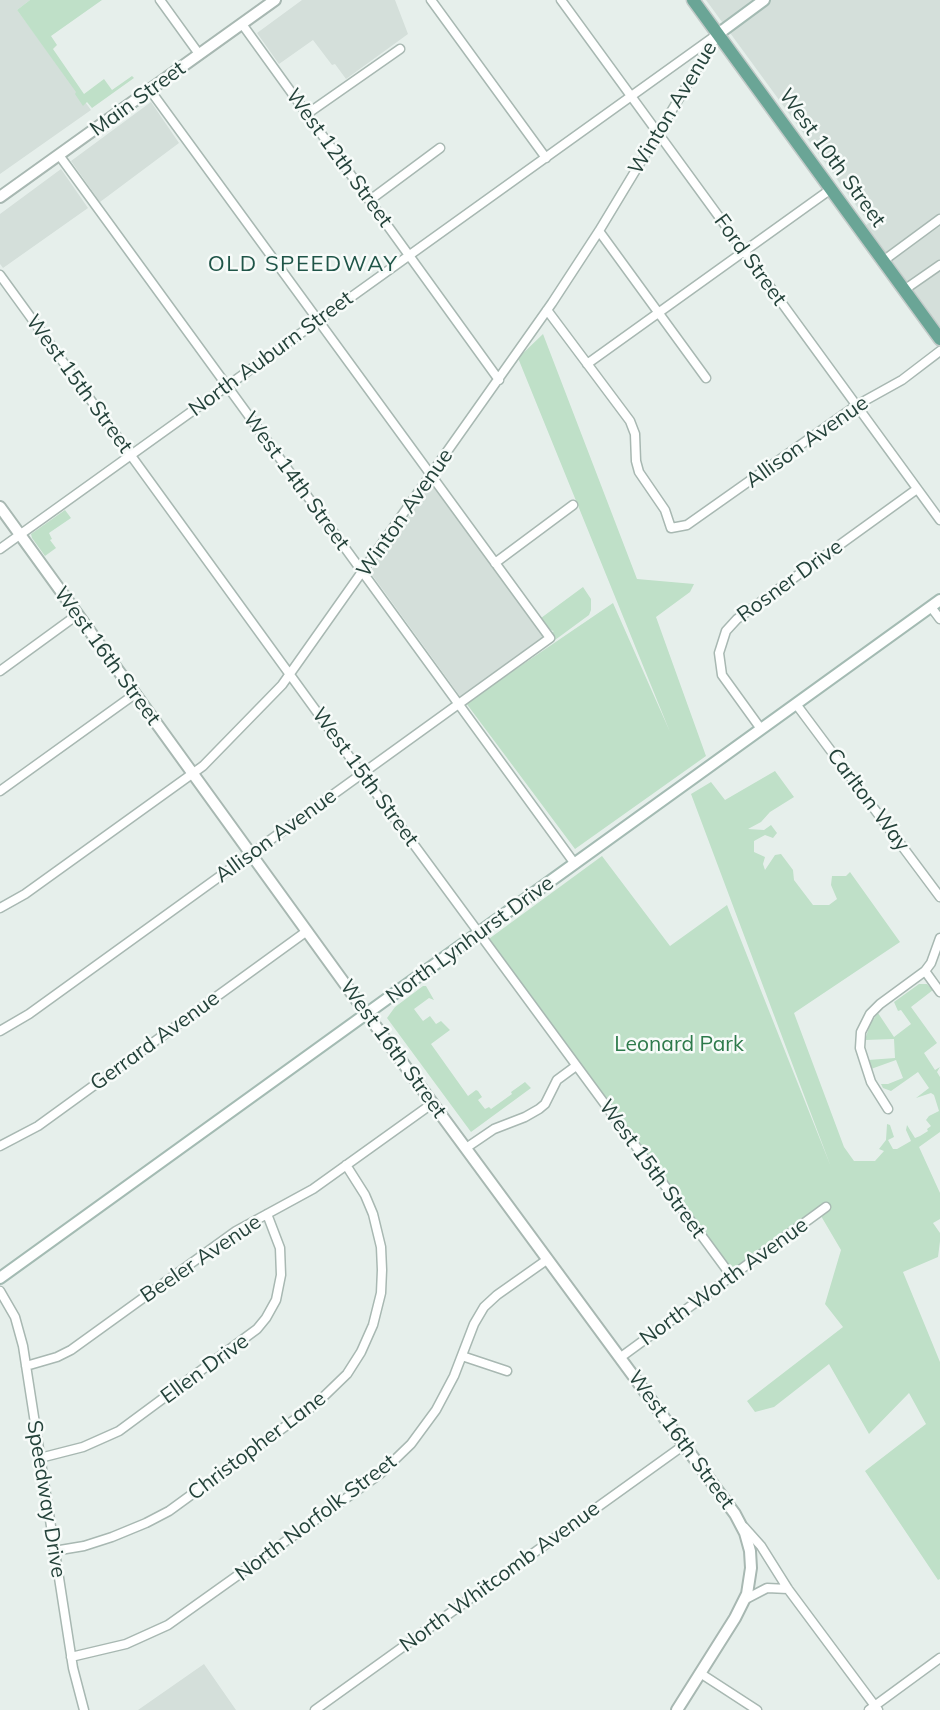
<!DOCTYPE html>
<html>
<head>
<meta charset="utf-8">
<style>
  body { margin:0 }
  canvas { display:block; background:#e6efeb }
</style>
</head>
<body>
<canvas width="940" height="1710"></canvas>
<script>
const context = document.querySelector('canvas').getContext('2d');
context.lineJoin = 'round';
function fillPath(path, color) {
  context.fillStyle = color;
  context.fill(path, 'evenodd');
}
function toPath(rows) {
  const path = new Path2D();
  for (const r of rows) {
    path.moveTo(r[0], r[1]);
    for (let i = 2; i < r.length; i += 2) path.lineTo(r[i], r[i + 1]);
  }
  return path;
}
function stroke(path, color, width, dash) {
  context.strokeStyle = color;
  context.lineWidth = width;
  context.lineCap = dash ? 'butt' : 'round';
  context.setLineDash(dash || []);
  context.stroke(path);
}
function label(font, color, halo, rows, align = 'center') {
  context.font = font + ' Mulish,sans-serif';
  context.lineWidth = 5;
  context.setLineDash([]);
  context.textBaseline = 'middle';
  context.strokeStyle = halo;
  context.fillStyle = color;
  for (const [text, x, y, turn = 0] of rows) {
    context.save();
    context.translate(x, y);
    context.rotate((+turn || 0) * Math.PI / 180);
    context.textAlign = isNaN(turn) ? turn : align;
    if (halo) context.strokeText(text, 0, 0);
    context.fillText(text, 0, 0);
    context.restore();
  }
}
fillPath(toPath([
  [0,0,30,0,17,10,91,110,0,174],
  [302,0,395,0,408,34,346,79,335,64,332,65,313,40,279,64,257,33],
  [706,0,940,0,940,327,866,225,869,223],
  [151,102,179,143,100,202,71,161],
  [61,169,88,208,3,268,0,264,0,214],
  [431,484,545,638,462,699,370,572],
  [204,1664,236,1710,138,1710]
]), '#d4dfda');
fillPath(toPath([
  [30,0,102,0,51,36,57,45,53,49,84,94,104,79,112,90,132,76,134,78,92,108,87,102,83,106,75,94,76,92,17,10],
  [543,334,637,579,694,584,690,592,656,617,706,756,575,849,466,703,613,603,670,732,518,358],
  [65,510,71,518,49,533,52,539,50,540,56,548,45,556,32,538,31,534],
  [583,587,591,599,591,610,589,615,555,640,550,633,554,631,549,630,541,618],
  [775,771,794,797,770,812,761,822,748,829,764,830,771,825,777,833,773,838,765,835,754,841,754,852,765,857,763,864,765,870,775,855,781,854,793,870,794,880,813,905,829,905,837,899,831,885,832,876,846,876,850,872,900,942,794,1013,844,1147,854,1161,875,1161,884,1151,879,1149,886,1140,887,1124,890,1125,894,1137,888,1140,893,1149,897,1149,911,1141,906,1130,907,1125,915,1138,920,1136,928,1131,927,1129,931,1126,926,1120,929,1116,939,1111,934,1095,931,1093,916,1098,929,1088,918,1072,891,1091,883,1088,881,1084,888,1084,903,1078,896,1060,871,1069,868,1060,895,1058,894,1039,865,1040,870,1024,878,1013,894,1037,911,1024,901,1010,898,1011,894,1002,919,984,927,984,933,990,911,1007,937,1043,924,1053,935,1070,940,1067,937,1072,940,1077,940,1132,919,1147,940,1193,940,1219,933,1223,940,1233,940,1241,938,1257,903,1272,940,1362,940,1579,938,1580,865,1471,926,1424,909,1393,869,1434,829,1364,774,1407,755,1412,747,1401,843,1327,825,1304,841,1250,821,1216,824,1214,732,1277,486,941,602,856,670,946,727,905,831,1167,691,794,711,782,725,800],
  [423,986,426,986,434,1000,429,998,414,1009,423,1021,430,1016,436,1024,441,1021,450,1030,431,1044,468,1096,476,1090,478,1091,482,1097,478,1100,485,1109,489,1107,491,1109,512,1094,511,1092,525,1082,531,1088,471,1132,387,1018,395,1007]
]), '#bfe0c8');
const minor = toPath([
  [160,0,199,54],
  [431,0,546,158],
  [561,0,940,520],
  [242,24,499,380],
  [307,114,400,49],
  [59,155,575,864],
  [370,200,440,148],
  [599,231,706,378],
  [883,261,940,219],
  [0,275,362,774,732,1277],
  [904,290,940,265],
  [547,310,630,421,635,434,636,461,639,472,665,510,671,528,687,525,857,405,902,380,940,351],
  [587,364,831,189],
  [0,549,715,36],
  [495,563,573,505],
  [931,607,940,619],
  [0,671,77,615],
  [796,704,940,897],
  [761,729,722,675,719,653,726,631,737,619,917,489],
  [0,791,135,694],
  [0,908,25,894,203,766,282,685,552,303,599,231,718,34],
  [925,971,940,992],
  [0,1031,29,1014,550,638,150,90],
  [888,1109,871,1082,860,1048,861,1032,870,1014,880,1004,925,971,931,963,940,938],
  [0,1146,38,1126,307,931],
  [466,1148,494,1129,525,1117,539,1109,545,1104,557,1080,576,1066],
  [0,1291,15,1317,23,1346,73,1668,84,1710],
  [462,1356,507,1371],
  [621,1357,826,1207],
  [26,1366,57,1357,71,1350,236,1231,313,1189,433,1103],
  [40,1458,83,1447,119,1431,257,1329,266,1318,276,1300,281,1275,280,1248,267,1214],
  [744,1527,761,1546,788,1589,878,1710],
  [54,1551,84,1546,112,1537,146,1523,169,1511,316,1404,347,1374,361,1352,373,1325,381,1293,382,1270,381,1247,373,1214,365,1195,346,1165],
  [744,1600,767,1588,788,1589],
  [71,1657,126,1644,168,1625,380,1474,411,1444,436,1410,454,1376,474,1324,484,1307,497,1295,548,1259],
  [700,1673,757,1710],
  [315,1710,684,1445],
  [869,1710,940,1658]
]);
const tertiary = toPath([
  [0,197,275,0],
  [0,507,358,1002,735,1514,745,1533,750,1551,751,1568,747,1594,735,1618,677,1710]
]);
const secondary = toPath([
  [718,34,764,0],
  [0,1278,940,600]
]);
const primary = toPath([
  [693,0,940,339]
]);
stroke(minor, '#a8b8b2', 11);
stroke(tertiary, '#a8b8b2', 14);
stroke(secondary, '#a4bbb3', 14);
stroke(primary, '#c2cac8', 15);
stroke(minor, '#fff', 8);
stroke(tertiary, '#fff', 10);
stroke(secondary, '#fff', 10);
stroke(primary, '#6aa596', 12);
label('21px', '#24423a', '#f7fbf9', [
  ["Main Street",138,99,-36],
  ["Winton Avenue",673,108,-59],
  ["West 12th Street",339,158,54],
  ["West 10th Street",832,158,54],
  ["Ford Street",750,260,54],
  ["North Auburn Street",271,354,-36],
  ["West 15th Street",79,384,54],
  ["Allison Avenue",807,442,-35],
  ["West 14th Street",296,481,54],
  ["Winton Avenue",405,513,-55],
  ["Rosner Drive",790,581,-36],
  ["West 16th Street",107,656,54],
  ["West 15th Street",365,777,54],
  ["Carlton Way",868,800,53],
  ["Allison Avenue",276,836,-36],
  ["North Lynhurst Drive",470,940,-36],
  ["Gerrard Avenue",155,1041,-36],
  ["West 16th Street",393,1049,54],
  ["West 15th Street",652,1169,54],
  ["Beeler Avenue",201,1259,-34],
  ["North Worth Avenue",724,1282,-36],
  ["Ellen Drive",205,1369,-36],
  ["West 16th Street",681,1440,54],
  ["Christopher Lane",257,1446,-37],
  ["Speedway Drive",46,1499,81],
  ["North Norfolk Street",316,1518,-37],
  ["North Whitcomb Avenue",500,1577,-36]
]);
label('21px', '#2d7a4b', '#f7fbf9', [
  ["Leonard Park",679,1045]
]);
context.letterSpacing = '1.5px';
label('22px', '#1f5548', '#f7fbf9', [
  ["OLD SPEEDWAY",303,264]
]);
context.letterSpacing = '0px';
</script>
</body>
</html>
